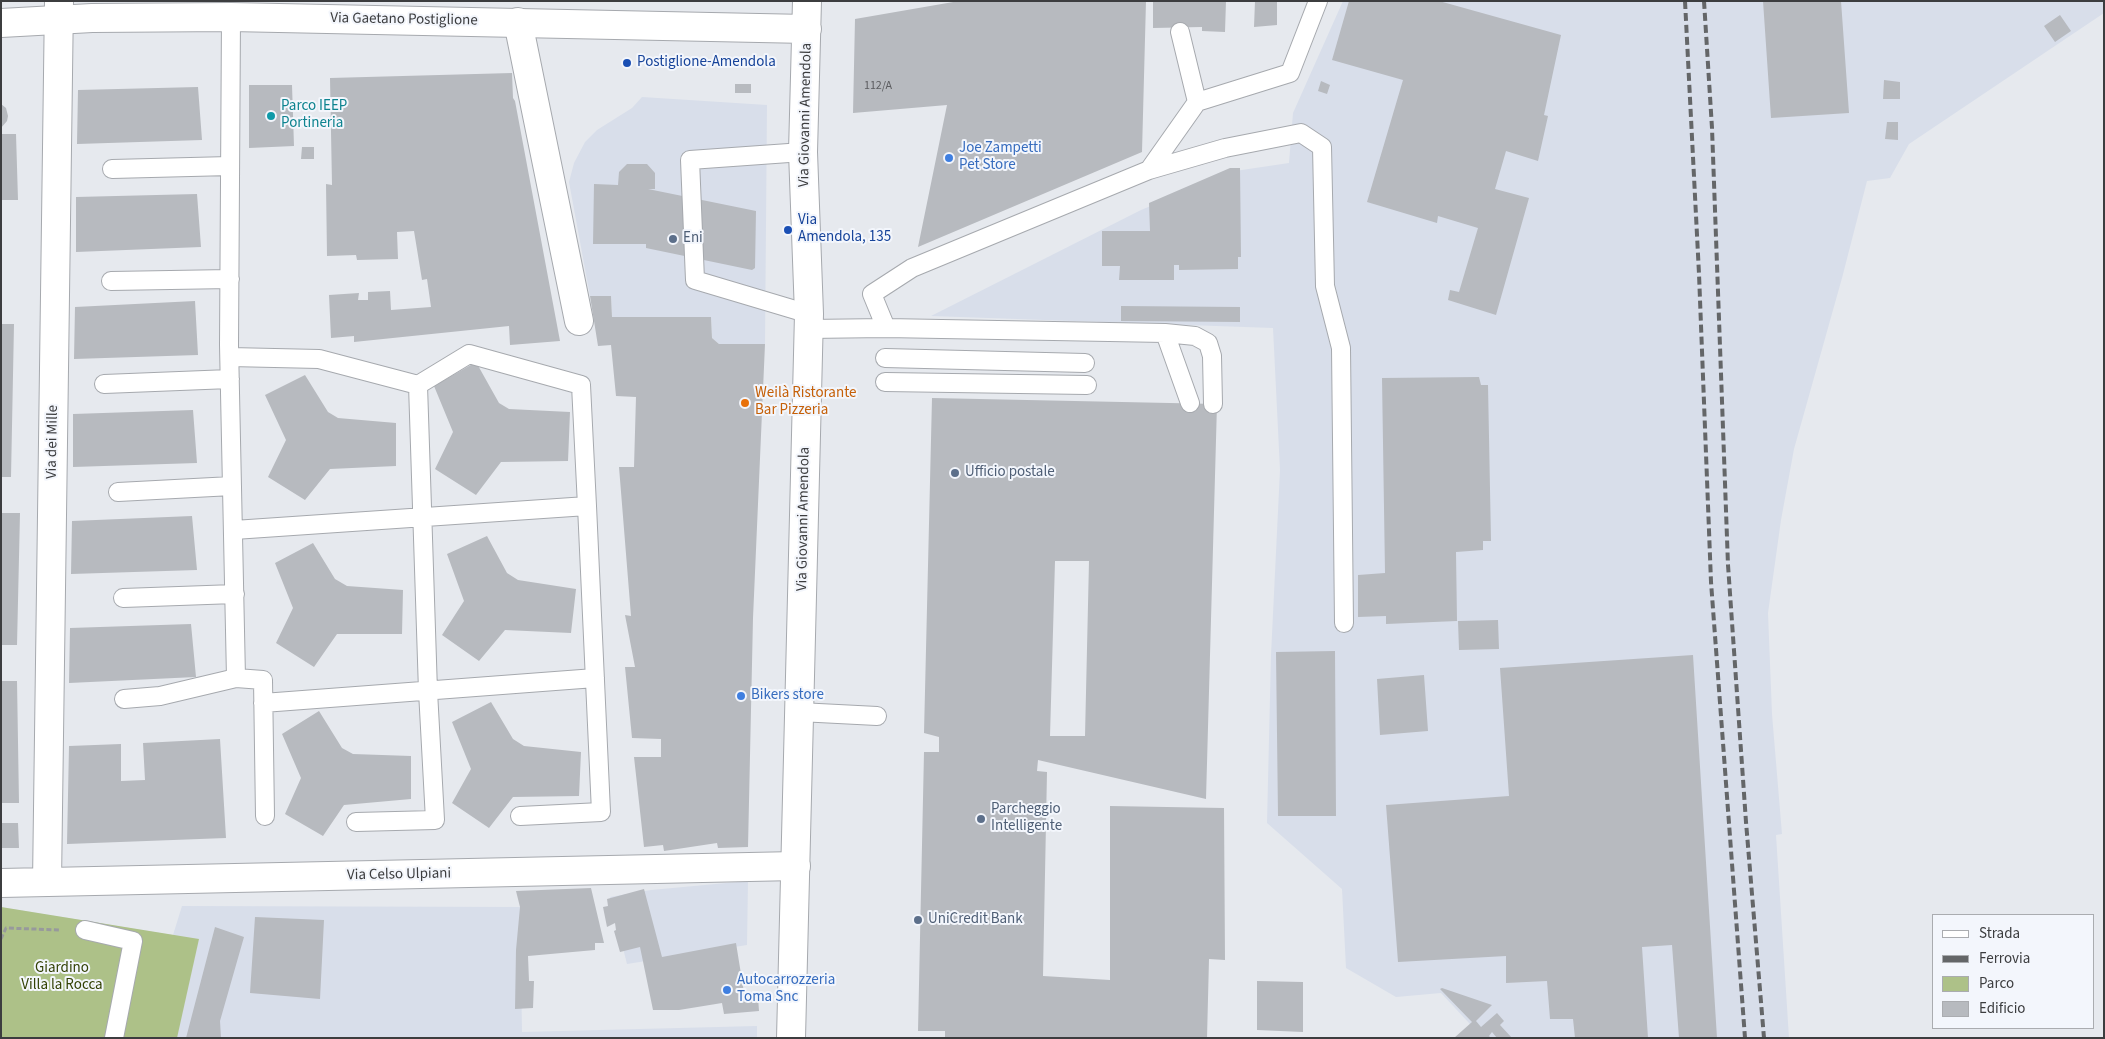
<!DOCTYPE html>
<html>
<head>
<meta charset="utf-8">
<style>
  body { margin:0 }
  #map { position:relative; width:2105px; height:1039px; overflow:hidden; background:#e6e9ee; font-family:"Source Sans 3",sans-serif }
  canvas { display:block }
  .frame { position:absolute; inset:0; border:2px solid #3c3d3f; pointer-events:none }
  .legend { position:absolute; left:1932px; top:914px; width:162px; height:115px; box-sizing:border-box; background:#f3f6fc; border:1px solid #aaacb0; margin:0; padding:6px 9px; list-style:none; font-size:15px; color:#3c3d3f }
  .legend li { display:flex; align-items:center; gap:10px; height:25px }
  .legend b { width:25px; border:1px solid #aaacb0 }
</style>
</head>
<body>
<div id="map">
<canvas width="2105" height="1039"></canvas>
<div class="frame"></div>
<ul class="legend">
<li><b style="height:6px;background:#fff"></b>Strada</li>
<li><b style="height:6px;background:#646668"></b>Ferrovia</li>
<li><b style="height:14px;background:#adc188"></b>Parco</li>
<li><b style="height:14px;background:#b7babf"></b>Edificio</li>
</ul>
</div>
<script>
const context = document.querySelector('canvas').getContext('2d');
context.lineJoin = 'round';
function fillPath(path, color) {
  context.fillStyle = color;
  context.fill(path, 'evenodd');
}
function toPath(rows) {
  const path = new Path2D();
  for (const r of rows) {
    path.moveTo(r[0], r[1]);
    for (let i = 2; i < r.length; i += 2) path.lineTo(r[i], r[i + 1]);
  }
  return path;
}
function stroke(path, color, width, dash) {
  context.strokeStyle = color;
  context.lineWidth = width;
  context.lineCap = dash ? 'butt' : 'round';
  context.setLineDash(dash || []);
  context.stroke(path);
}
function label(font, color, halo, rows, align = 'center') {
  context.font = font + ' "Source Sans 3",sans-serif';
  context.lineWidth = 4;
  context.setLineDash([]);
  context.textBaseline = 'middle';
  context.strokeStyle = halo;
  context.fillStyle = color;
  for (const [text, x, y, turn = 0] of rows) {
    context.save();
    context.translate(x, y);
    context.rotate((+turn || 0) * Math.PI / 180);
    context.textAlign = isNaN(turn) ? turn : align;
    if (halo) context.strokeText(text, 0, 0);
    context.fillText(text, 0, 0);
    context.restore();
  }
}
fillPath(toPath([
  [1343,1,2104,1,2104,13,1909,144,1890,178,1867,181,1842,278,1794,449,1781,520,1768,613,1772,714,1782,834,1776,835,1789,1038,1483,1038,1441,993,1396,997,1346,968,1342,889,1267,823,1271,655,1280,470,1273,328,931,316,1141,210,1235,171,1289,163,1293,113],
  [642,97,767,105,765,344,719,344,712,338,711,317,612,317,611,296,590,296,569,182,574,163,585,142,597,130,632,108],
  [748,881,747,945,627,964,610,897,651,890],
  [182,906,520,907,522,1032,757,1026,757,1038,1,1038,1,907,173,935]
]), '#d8deea');
fillPath(toPath([
  [1,907,199,939,177,1038,1,1038]
]), '#adc188');
fillPath(toPath([
  [959,1,1146,1,1142,152,918,247,947,105,853,113,855,19],
  [1153,1,1226,1,1225,32,1202,31,1202,27,1153,28],
  [1255,1,1277,1,1277,25,1254,27],
  [1349,1,1439,1,1561,35,1544,115,1548,116,1538,161,1506,151,1495,189,1529,198,1496,315,1448,300,1450,290,1459,292,1478,228,1438,216,1437,223,1367,202,1403,80,1332,60],
  [1763,1,1841,1,1849,113,1771,118],
  [2060,15,2071,31,2055,42,2044,26],
  [512,73,513,98,515,101,560,341,510,345,509,326,354,342,354,336,331,338,329,295,359,293,358,300,368,300,368,292,390,291,391,310,431,307,427,279,422,280,414,231,397,232,398,259,357,260,356,255,327,256,326,184,332,185,330,78],
  [1884,80,1900,82,1900,99,1883,99],
  [1321,81,1330,85,1327,94,1318,91],
  [735,84,751,84,751,93,735,93],
  [249,85,292,85,294,146,249,148],
  [198,87,202,140,77,144,78,90],
  [1,104,6,108,8,116,7,121,1,128],
  [1887,122,1898,122,1898,140,1885,139],
  [1,134,16,134,18,200,1,200],
  [302,147,314,147,314,159,301,159],
  [627,164,647,164,655,173,655,189,648,189,756,211,755,268,752,270,646,248,646,244,593,244,594,184,618,185,619,172],
  [1230,168,1240,168,1241,257,1238,257,1238,269,1179,270,1179,265,1174,265,1174,280,1119,280,1120,266,1102,266,1102,231,1150,231,1149,203],
  [197,194,201,247,76,252,76,197],
  [590,296,611,296,612,317,711,317,712,338,719,344,765,344,753,618,748,847,718,848,717,843,664,851,663,845,644,847,634,757,661,757,661,739,632,738,625,667,635,667,625,615,631,616,619,467,634,467,636,397,616,396,611,345,598,346],
  [195,301,198,355,74,359,75,307],
  [1121,306,1240,307,1240,322,1121,321],
  [1,324,14,324,11,477,1,477],
  [476,362,499,403,509,409,570,412,568,461,501,462,476,495,435,469,453,432,434,386],
  [305,375,328,412,338,418,396,423,396,466,330,469,305,500,268,477,286,440,265,395],
  [1479,377,1481,385,1488,385,1491,541,1483,541,1483,550,1456,552,1457,621,1386,624,1386,616,1358,617,1358,575,1385,573,1382,378],
  [932,398,1217,404,1206,799,1038,760,1037,771,1047,772,1043,976,1110,980,1110,806,1224,808,1225,960,1209,959,1207,1038,945,1038,945,1031,918,1031,924,752,939,752,939,737,924,733],
  [1055,561,1089,561,1085,736,1050,736],
  [193,410,197,463,73,467,73,414],
  [1,513,20,513,17,645,1,645],
  [192,516,197,570,71,574,72,521],
  [487,536,507,573,518,580,576,589,571,633,505,630,479,661,442,635,464,601,447,554],
  [313,543,335,579,347,586,403,590,402,634,337,634,314,667,276,643,293,608,275,563],
  [1498,620,1499,649,1459,650,1458,621],
  [191,624,196,677,69,683,70,628],
  [1335,651,1336,816,1278,816,1276,652],
  [1693,655,1717,1038,1679,1038,1672,945,1642,947,1648,1038,1575,1038,1573,1019,1550,1019,1547,981,1506,983,1506,956,1398,962,1386,805,1509,796,1500,668],
  [1424,675,1428,731,1380,735,1377,679],
  [1,681,17,681,19,803,1,803],
  [491,702,513,739,524,746,581,752,579,796,513,797,489,828,452,803,471,769,452,722],
  [319,711,342,748,353,754,411,756,411,799,344,805,323,836,285,814,301,778,282,734],
  [220,739,226,838,67,844,69,746,121,744,121,781,145,780,143,743],
  [1,823,18,823,19,848,1,848],
  [591,888,604,943,595,943,595,950,528,956,529,981,534,981,533,1008,515,1009,516,950,520,907,516,891],
  [644,889,662,957,736,943,745,999,758,997,759,1011,724,1014,722,1003,679,1010,653,1010,640,947,620,952,614,931,616,930,615,923,607,927,603,907,608,906,607,899],
  [255,917,324,920,320,999,250,993],
  [215,927,244,937,220,1021,221,1038,186,1038],
  [1257,981,1303,982,1303,1032,1257,1030],
  [1442,988,1492,1005,1476,1021,1481,1027,1497,1013,1504,1021,1500,1025,1512,1038,1497,1038,1492,1032,1489,1036,1491,1038,1454,1038,1472,1022,1440,989]
]), '#b7babf');
const service = toPath([
  [231,17,229,345,236,678,263,680,265,816],
  [1197,102,1290,73,1318,1],
  [803,152,690,160,695,280,809,314],
  [112,169,230,166],
  [1149,170,1197,102,1180,32],
  [111,281,230,279],
  [886,328,1165,333,1195,336,1208,343,1212,356,1213,404],
  [808,329,886,328,872,294,912,268,1149,170,1225,148,1301,133,1322,147,1325,286,1341,348,1344,623],
  [1165,333,1190,403],
  [230,357,319,359,418,385,469,354,581,385,587,506],
  [885,358,1085,363],
  [885,382,1087,385],
  [104,384,230,379],
  [118,492,232,486],
  [234,530,587,506,601,812,520,816],
  [123,598,235,594],
  [124,699,160,696,236,678],
  [263,703,595,678],
  [799,712,877,716],
  [356,822,435,820,428,691,418,385],
  [85,930,133,941,114,1038]
]);
const minor = toPath([
  [518,22,579,321],
  [47,882,59,1],
  [1,883,796,866]
]);
const secondary = toPath([
  [1,23,92,18,231,17,807,29],
  [791,1038,809,314,803,152,807,1]
]);
stroke(service, '#a6a9ae', 20);
stroke(minor, '#a6a9ae', 30);
stroke(secondary, '#a6a9ae', 30);
stroke(toPath([
  [1,939,6,928,61,930]
]), '#97999c', 3, [5, 2.5]);
stroke(service, '#fff', 18);
stroke(minor, '#fff', 28);
stroke(secondary, '#fff', 28);
stroke(toPath([
  [1685,1,1699,274,1711,582,1745,1038],
  [1704,1,1712,128,1728,565,1746,822,1764,1038]
]), '#646668', 4, [8, 4]);
for (const [x, y, r, color] of [
  [627,63,5,"#1a4fb4"],
  [271,116,5,"#0f9aa8"],
  [949,158,5,"#3f7fe0"],
  [788,230,5,"#1a4fb4"],
  [673,239,5,"#5c6f8a"],
  [745,403,5,"#e8710a"],
  [955,473,5,"#5c6f8a"],
  [741,696,5,"#3f7fe0"],
  [981,819,5,"#5c6f8a"],
  [918,920,5,"#5c6f8a"],
  [727,990,5,"#3f7fe0"]
]) {
  const dot = new Path2D();
  dot.arc(x, y, r, 0, 2 * Math.PI);
  context.fillStyle = color;
  context.fill(dot);
  stroke(dot, '#f3f6fc', 2);
}
label('12px', '#5b5c5f', null, [
  ["112/A",878,86]
]);
label('15px', '#3c3d3f', '#f3f6fc', [
  ["Via Gaetano Postiglione",404,20,1],
  ["Via Giovanni Amendola",806,115,-89],
  ["Via dei Mille",53,442,-89],
  ["Via Giovanni Amendola",804,519,-89],
  ["Via Celso Ulpiani",399,875,-1]
]);
label('15px', '#164399', '#f3f6fc', [
  ["Postiglione-Amendola",637,63],
  ["Via",798,221],
  ["Amendola, 135",798,238]
], 'left');
label('15px', '#0d838f', '#f3f6fc', [
  ["Parco IEEP",281,107],
  ["Portineria",281,124]
], 'left');
label('15px', '#366cbe', '#f3f6fc', [
  ["Joe Zampetti",959,149],
  ["Pet Store",959,166],
  ["Bikers store",751,696],
  ["Autocarrozzeria",737,981],
  ["Toma Snc",737,998]
], 'left');
label('15px', '#4e5e75', '#f3f6fc', [
  ["Eni",683,239],
  ["Ufficio postale",965,473],
  ["Parcheggio",991,810],
  ["Intelligente",991,827],
  ["UniCredit Bank",928,920]
], 'left');
label('15px', '#c56008', '#f3f6fc', [
  ["Weilà Ristorante",755,394],
  ["Bar Pizzeria",755,411]
], 'left');
label('15px', '#324104', '#f3f6fc', [
  ["Giardino",62,969],
  ["Villa la Rocca",62,986]
]);
</script>
</body>
</html>
